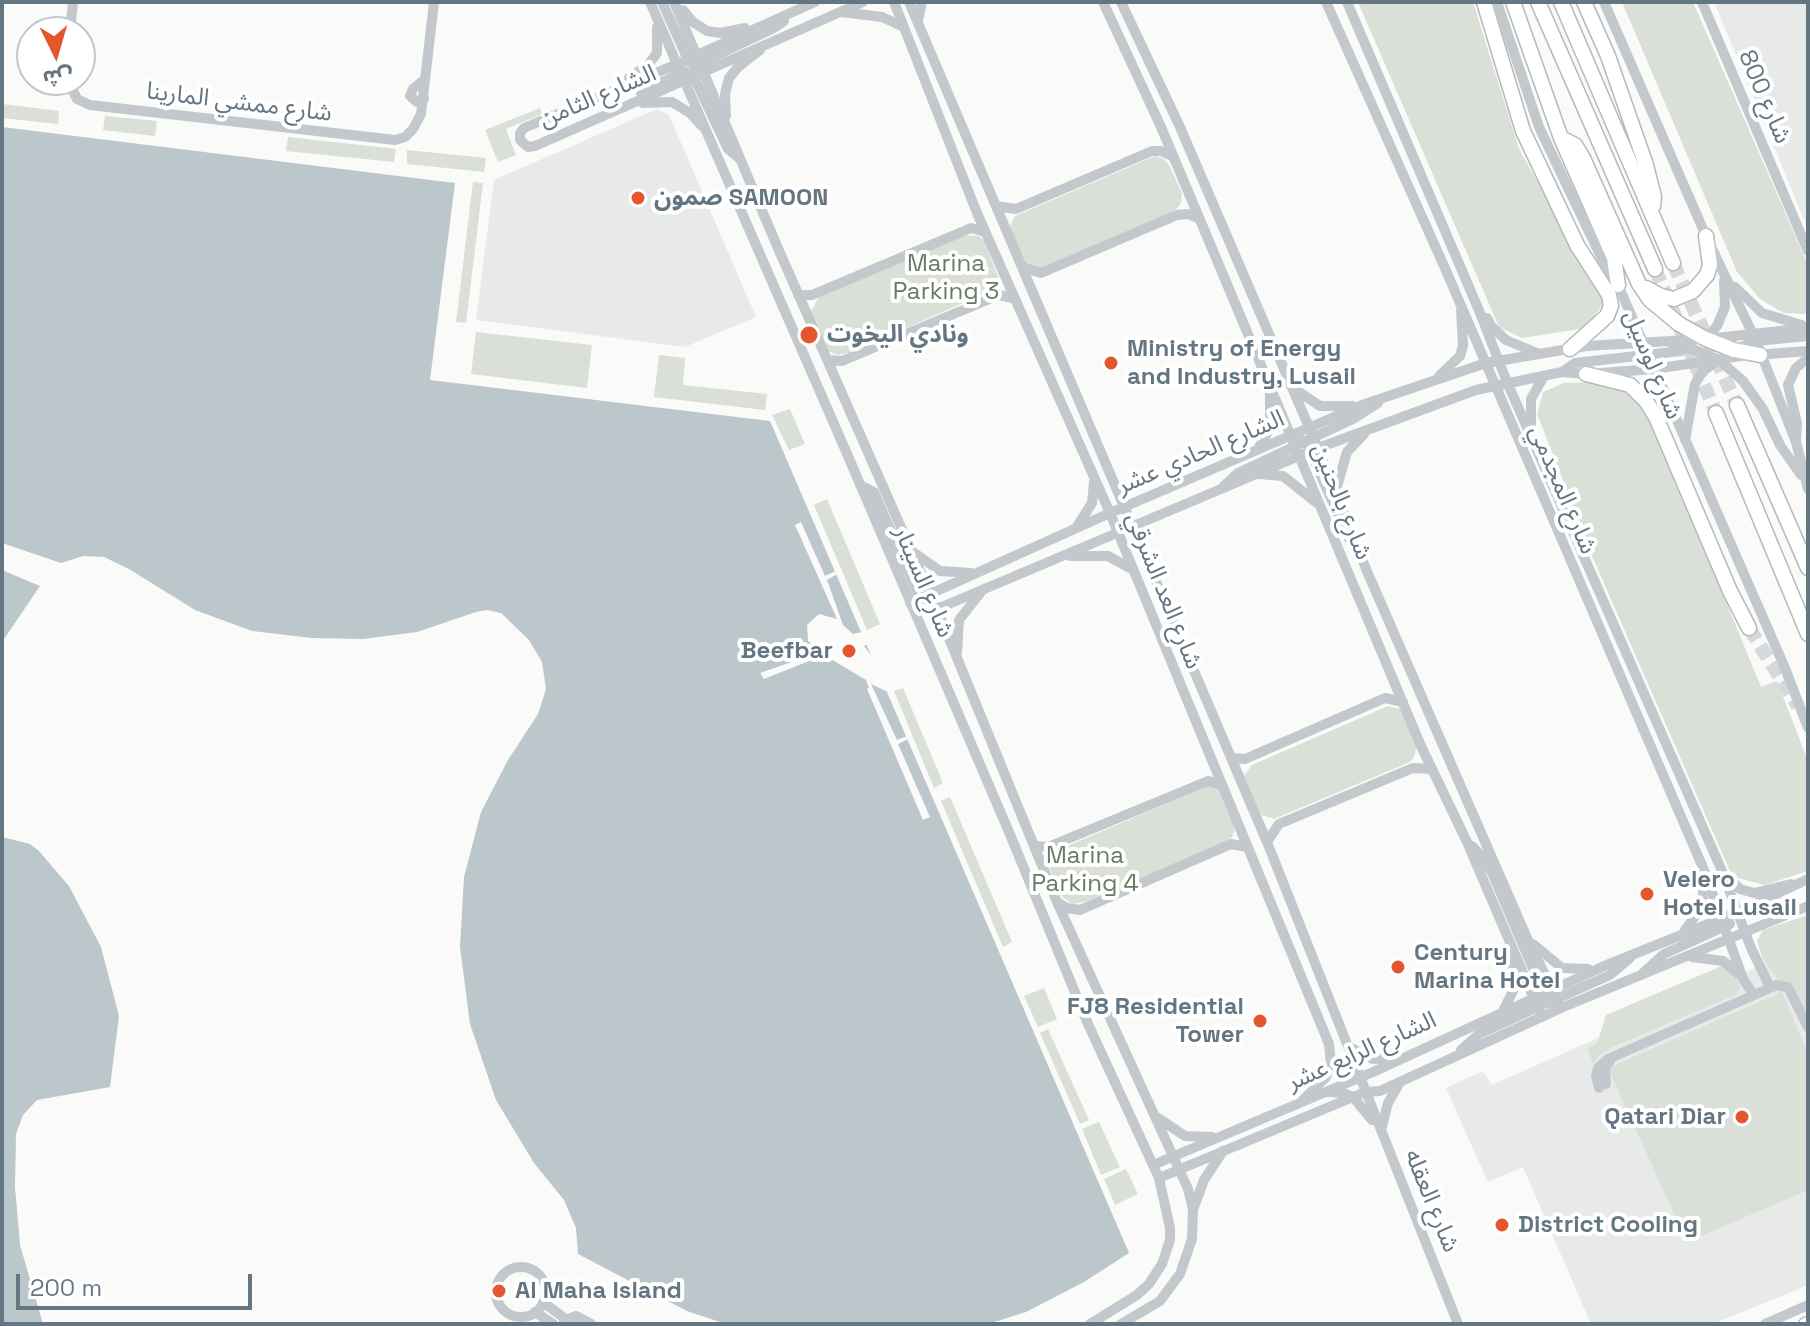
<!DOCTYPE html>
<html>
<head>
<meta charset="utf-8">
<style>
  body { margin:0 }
  #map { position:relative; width:1810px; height:1326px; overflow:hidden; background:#fafaf8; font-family:"Space Grotesk","Noto Sans Arabic",sans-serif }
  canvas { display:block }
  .frame { position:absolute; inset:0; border:4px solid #657683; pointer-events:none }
  .north { position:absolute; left:16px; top:16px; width:80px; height:80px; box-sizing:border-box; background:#fff; border:2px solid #c1c8cd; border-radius:50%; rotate:175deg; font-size:22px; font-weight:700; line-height:32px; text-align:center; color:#657683 }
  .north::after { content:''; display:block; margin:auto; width:28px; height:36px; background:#e4572e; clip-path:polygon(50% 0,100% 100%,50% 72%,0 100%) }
  .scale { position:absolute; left:16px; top:1274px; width:236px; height:36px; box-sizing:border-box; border:4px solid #657683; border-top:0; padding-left:10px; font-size:24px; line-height:28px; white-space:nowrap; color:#657683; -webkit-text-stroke:6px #fff; paint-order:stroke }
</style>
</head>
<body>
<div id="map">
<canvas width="1810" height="1326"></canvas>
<div class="frame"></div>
<div class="north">ش</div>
<div class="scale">200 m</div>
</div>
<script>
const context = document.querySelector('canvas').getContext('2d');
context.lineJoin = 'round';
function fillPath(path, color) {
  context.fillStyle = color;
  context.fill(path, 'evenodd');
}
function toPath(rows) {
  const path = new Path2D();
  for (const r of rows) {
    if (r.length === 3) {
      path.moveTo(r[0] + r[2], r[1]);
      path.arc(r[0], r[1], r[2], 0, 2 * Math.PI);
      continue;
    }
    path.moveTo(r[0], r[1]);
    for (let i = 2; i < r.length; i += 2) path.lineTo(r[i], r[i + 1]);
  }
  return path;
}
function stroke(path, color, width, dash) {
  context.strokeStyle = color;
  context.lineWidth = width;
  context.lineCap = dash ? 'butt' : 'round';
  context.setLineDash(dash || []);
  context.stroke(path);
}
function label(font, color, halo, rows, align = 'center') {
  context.font = font + ' "Space Grotesk","Noto Sans Arabic",sans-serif';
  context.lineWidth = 8;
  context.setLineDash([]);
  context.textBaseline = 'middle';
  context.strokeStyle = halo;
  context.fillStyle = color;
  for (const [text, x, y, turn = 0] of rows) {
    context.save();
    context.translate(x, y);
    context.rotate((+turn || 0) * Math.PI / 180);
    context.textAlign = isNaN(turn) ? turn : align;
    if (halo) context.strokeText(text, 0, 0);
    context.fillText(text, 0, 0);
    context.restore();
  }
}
fillPath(toPath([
  [1714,2,1808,2,1808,229],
  [657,109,669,115,756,317,685,347,476,320,494,180],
  [1787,954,1808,1006,1808,1285,1713,1324,1591,1324,1523,1167,1488,1182,1446,1088,1483,1071,1492,1085]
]), '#e8e9e9');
fillPath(toPath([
  [1358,2,1473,2,1519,149,1604,302,1586,328,1522,338,1499,327],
  [1622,2,1693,2,1808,265,1808,314,1784,313,1761,300,1737,272],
  [2,104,59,111,58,124,2,118],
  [540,108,542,114,506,129,516,155,498,162,485,130],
  [105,116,157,121,155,136,103,130],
  [288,137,396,149,394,162,286,151],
  [407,150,486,158,484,172,407,164],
  [1155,156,1164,159,1169,165,1182,193,1181,203,1175,211,1042,269,1025,266,1010,226,1015,216],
  [473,182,483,183,466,323,456,322],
  [963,235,979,236,984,241,999,279,994,289,853,352,838,355,826,350,811,311,819,297],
  [476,332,592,345,587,388,471,374],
  [659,355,685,358,683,385,767,394,765,410,654,397],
  [1592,382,1626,388,1647,410,1761,687,1777,681,1808,761,1808,871,1765,885,1734,877,1730,871,1564,492,1563,480,1537,414,1543,392,1564,383],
  [790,409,805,444,789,450,772,415],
  [827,499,880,624,867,630,814,505],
  [903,688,943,783,934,788,894,691],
  [1388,706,1400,709,1407,714,1418,742,1414,757,1410,762,1274,819,1258,814,1244,776,1252,765],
  [1208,786,1217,788,1223,794,1235,829,1232,837,1221,845,1088,901,1072,904,1059,894,1048,864,1051,855,1058,850],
  [950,797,1012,942,1003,947,941,801],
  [1808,915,1808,1015,1796,990,1778,980,1763,960,1757,941,1763,930],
  [1724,965,1732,971,1740,986,1737,994,1610,1048,1599,1055,1593,1064,1588,1048,1597,1044,1606,1015],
  [1044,988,1057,1019,1038,1027,1024,996],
  [1782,992,1808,1054,1808,1190,1687,1242,1608,1068],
  [1048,1029,1089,1120,1080,1124,1040,1033],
  [1099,1122,1120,1167,1101,1175,1082,1129],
  [1126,1169,1138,1194,1115,1205,1104,1179]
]), '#dadfd7');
fillPath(toPath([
  [2,127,455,183,430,380,770,421,1129,1253,1084,1282,1026,1312,988,1324,726,1324,687,1311,578,1254,576,1228,564,1200,534,1163,496,1100,470,1024,460,947,464,877,481,812,508,760,538,714,546,689,542,662,529,640,501,613,487,610,476,612,417,632,363,639,312,638,252,631,195,610,129,569,104,557,83,556,61,563,2,543],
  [2,570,40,586,2,642],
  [2,837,30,844,39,851,69,886,101,947,119,1016,110,1087,37,1100,23,1115,16,1134,15,1187,20,1245,43,1324,2,1324]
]), '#bbc7cb');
fillPath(toPath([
  [801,522,825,576,836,571,837,574,827,580,843,625,853,634,862,632,868,644,864,646,874,659,888,692,871,684,897,740,907,736,908,739,898,744,930,817,923,820,867,689,869,688,866,680,824,655,764,679,760,673,820,652,808,641,807,625,819,614,837,619,795,525]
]), '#fafaf8');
stroke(toPath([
  [1673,263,1737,405],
  [1655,269,1716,413],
  [1749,628,1798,706]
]), '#d5d9db', 14, [14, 7]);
const major = toPath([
  [1805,1324,1808,1323]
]);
const highway = toPath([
  [1484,2,1523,131,1577,245,1609,295,1611,306,1607,316,1570,349],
  [1513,2,1561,138,1614,258,1618,285],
  [1538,2,1655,269],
  [1561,2,1673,263],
  [1584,2,1608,56,1646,165,1654,197,1653,206],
  [1561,138,1575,145,1583,158,1639,284,1650,300,1679,324,1706,339,1734,350,1760,355],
  [1646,288,1661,296,1674,299,1693,291,1707,275,1710,265,1706,236],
  [1586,374,1630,385,1646,401,1656,417,1730,591,1749,628],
  [1737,405,1808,568],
  [1716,413,1808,634]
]);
stroke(major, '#b5babe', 15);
stroke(highway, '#b4b9bd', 17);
stroke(toPath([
  [650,2,848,456,1009,832,1088,1024,1159,1178,1170,1228,1170,1240,1162,1264,1149,1284,1137,1295,1090,1324],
  [662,2,689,62],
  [674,2,777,246,937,609,1057,902,1188,1189,1193,1209,1192,1239,1180,1274,1160,1301,1121,1324],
  [815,2,677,64,524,128,520,133,520,140,528,147,535,146,863,2],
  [894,2,977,213,1110,513,1329,1044,1331,1064,1326,1077,1302,1101],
  [909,2,1267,842,1458,1324],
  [1103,2,1161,127,1421,746,1467,842,1542,1017],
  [1121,2,1180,127,1318,448,1366,569,1527,938,1561,1008],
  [1326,2,1444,266,1704,870,1743,979,1754,995],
  [1347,2,1478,308,1507,382,1722,871,1751,948,1770,987],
  [1497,2,1539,127,1604,263,1618,285,1785,668,1808,728],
  [1604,2,1706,236,1756,341,1796,442,1808,489],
  [1702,2,1808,251],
  [683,10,693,22,707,31,721,33,745,28],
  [841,12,882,17,904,27],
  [918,21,922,2],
  [70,32,73,2],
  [80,48,85,58,80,66],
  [692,73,728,149,740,159],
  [629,78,648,65,657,53,657,27],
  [685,79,700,63,772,29,784,21],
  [68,80,77,99,90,105,395,140,405,137,413,129,421,114,434,2],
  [641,93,684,71],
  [424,99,417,102,410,96,413,89,425,79],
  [643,103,672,102,690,113,702,126],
  [726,116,725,94,729,78,738,67,760,50],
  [996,206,1016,209,1152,151,1161,151,1174,157],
  [1022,267,1041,273,1177,215,1188,214,1200,219],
  [1735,287,1762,313,1802,325],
  [798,295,812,295,971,228,985,232],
  [1487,318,1491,326,1506,340,1537,353],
  [1706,339,1717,326,1725,307,1724,281],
  [1673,346,1692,349,1719,360,1743,381,1763,409,1780,445,1801,475],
  [1736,349,1756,341,1808,336],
  [829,360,842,361,999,295,1013,298],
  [1562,372,1575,363,1681,351],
  [1439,376,1460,356,1463,346,1461,310],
  [1293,388,1320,406,1352,406],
  [1531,431,1531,399,1544,376],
  [1292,436,1306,442,1349,539],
  [1308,440,1353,419,1378,403],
  [1685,440,1695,384,1702,372,1716,362],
  [1796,440,1797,423,1788,385,1796,368,1808,358],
  [1258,449,1270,428,1270,389],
  [1259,474,1283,476,1317,503],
  [860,485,874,492,920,598,927,607,937,609],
  [1223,487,1238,473,1302,443],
  [1336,490,1347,452,1364,434],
  [1078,525,1092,503,1094,482],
  [913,552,940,571,971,573],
  [1070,556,1108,556,1130,568],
  [910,603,1110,513,1362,405,1486,363,1586,346,1706,339,1808,328],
  [937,609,1318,448,1476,390,1562,372,1586,374,1654,369,1741,356,1808,351],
  [957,652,959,620,981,592],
  [1231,758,1245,759,1385,698,1403,702],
  [1267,842,1279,824,1413,768,1432,769],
  [1036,846,1048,847,1208,781,1221,785],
  [1472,846,1485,860,1493,875,1546,999,1554,1006,1561,1008],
  [1726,876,1740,889,1754,893,1791,884],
  [1057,902,1067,908,1080,910,1231,844,1247,847],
  [1685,930,1702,907,1704,880],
  [1533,944,1562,968,1588,969],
  [1692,957,1723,961,1739,974],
  [1641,975,1664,954,1730,924],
  [1554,1000,1610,975,1630,958],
  [1503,1011,1514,989,1512,958],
  [1349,1047,1373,1059,1395,1058],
  [1461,1050,1479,1034,1544,1004],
  [1606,1084,1605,1068,1610,1061],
  [1599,1088,1596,1076,1598,1068,1608,1059,1777,985,1787,987,1790,991,1808,1027],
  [1328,1092,1343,1093,1353,1097,1372,1120],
  [1158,1118,1185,1136,1212,1137],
  [1381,1130,1388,1103,1399,1084],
  [1153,1165,1373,1072,1602,967,1738,912,1808,879],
  [1159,1178,1365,1092,1380,1091,1561,1008,1808,906],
  [1194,1207,1204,1180,1223,1151],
  [521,1292,25],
  [543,1302,572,1324],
  [535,1312,553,1324],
  [563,1324,566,1320,576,1316,591,1324],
  [1765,1324,1808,1305]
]), '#c3c8cc', 10);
stroke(major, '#fff', 12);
stroke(highway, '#fff', 14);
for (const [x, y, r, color] of [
  [638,198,8,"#e4572e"],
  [809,335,10,"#e4572e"],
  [1111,363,8,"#e4572e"],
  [849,651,8,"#e4572e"],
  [1647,894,8,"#e4572e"],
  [1398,967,8,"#e4572e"],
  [1260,1021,8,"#e4572e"],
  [1742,1117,8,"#e4572e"],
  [1502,1225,8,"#e4572e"],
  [499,1291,8,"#e4572e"]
]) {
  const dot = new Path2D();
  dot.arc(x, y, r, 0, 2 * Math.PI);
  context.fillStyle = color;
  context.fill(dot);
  stroke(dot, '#fff', 3);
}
label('24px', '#657683', '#fff', [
  ["الشارع الثامن",598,97,-23],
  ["شارع 800",1764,97,67],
  ["شارع ممشي المارينا",239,103,7],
  ["شارع لوسيل",1652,365,67],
  ["الشارع الحادي عشر",1201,453,-23],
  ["شارع المجدمي",1562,490,67],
  ["شارع بالحنين",1341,502,68],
  ["شارع السينار",923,582,67],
  ["شارع العد الشرقي",1163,591,68],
  ["الشارع الرابع عشر",1362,1052,-24],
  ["شارع العقله",1431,1201,68]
]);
label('bold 24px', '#657683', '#fff', [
  ["صمون SAMOON",654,198],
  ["ونادي اليخوت",827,335],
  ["Ministry of Energy",1127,349],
  ["and Industry, Lusail",1127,377],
  ["Beefbar",833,651,"right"],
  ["Velero",1663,880],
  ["Hotel Lusail",1663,908],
  ["Century",1414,953],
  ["Marina Hotel",1414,981],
  ["FJ8 Residential",1244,1007,"right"],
  ["Tower",1244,1035,"right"],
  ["Qatari Diar",1726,1117,"right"],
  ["District Cooling",1518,1225],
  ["Al Maha Island",515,1291]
], 'left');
label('24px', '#687a64', '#fff', [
  ["Marina",946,264],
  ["Parking 3",946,292],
  ["Marina",1085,856],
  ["Parking 4",1085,884]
]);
</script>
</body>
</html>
